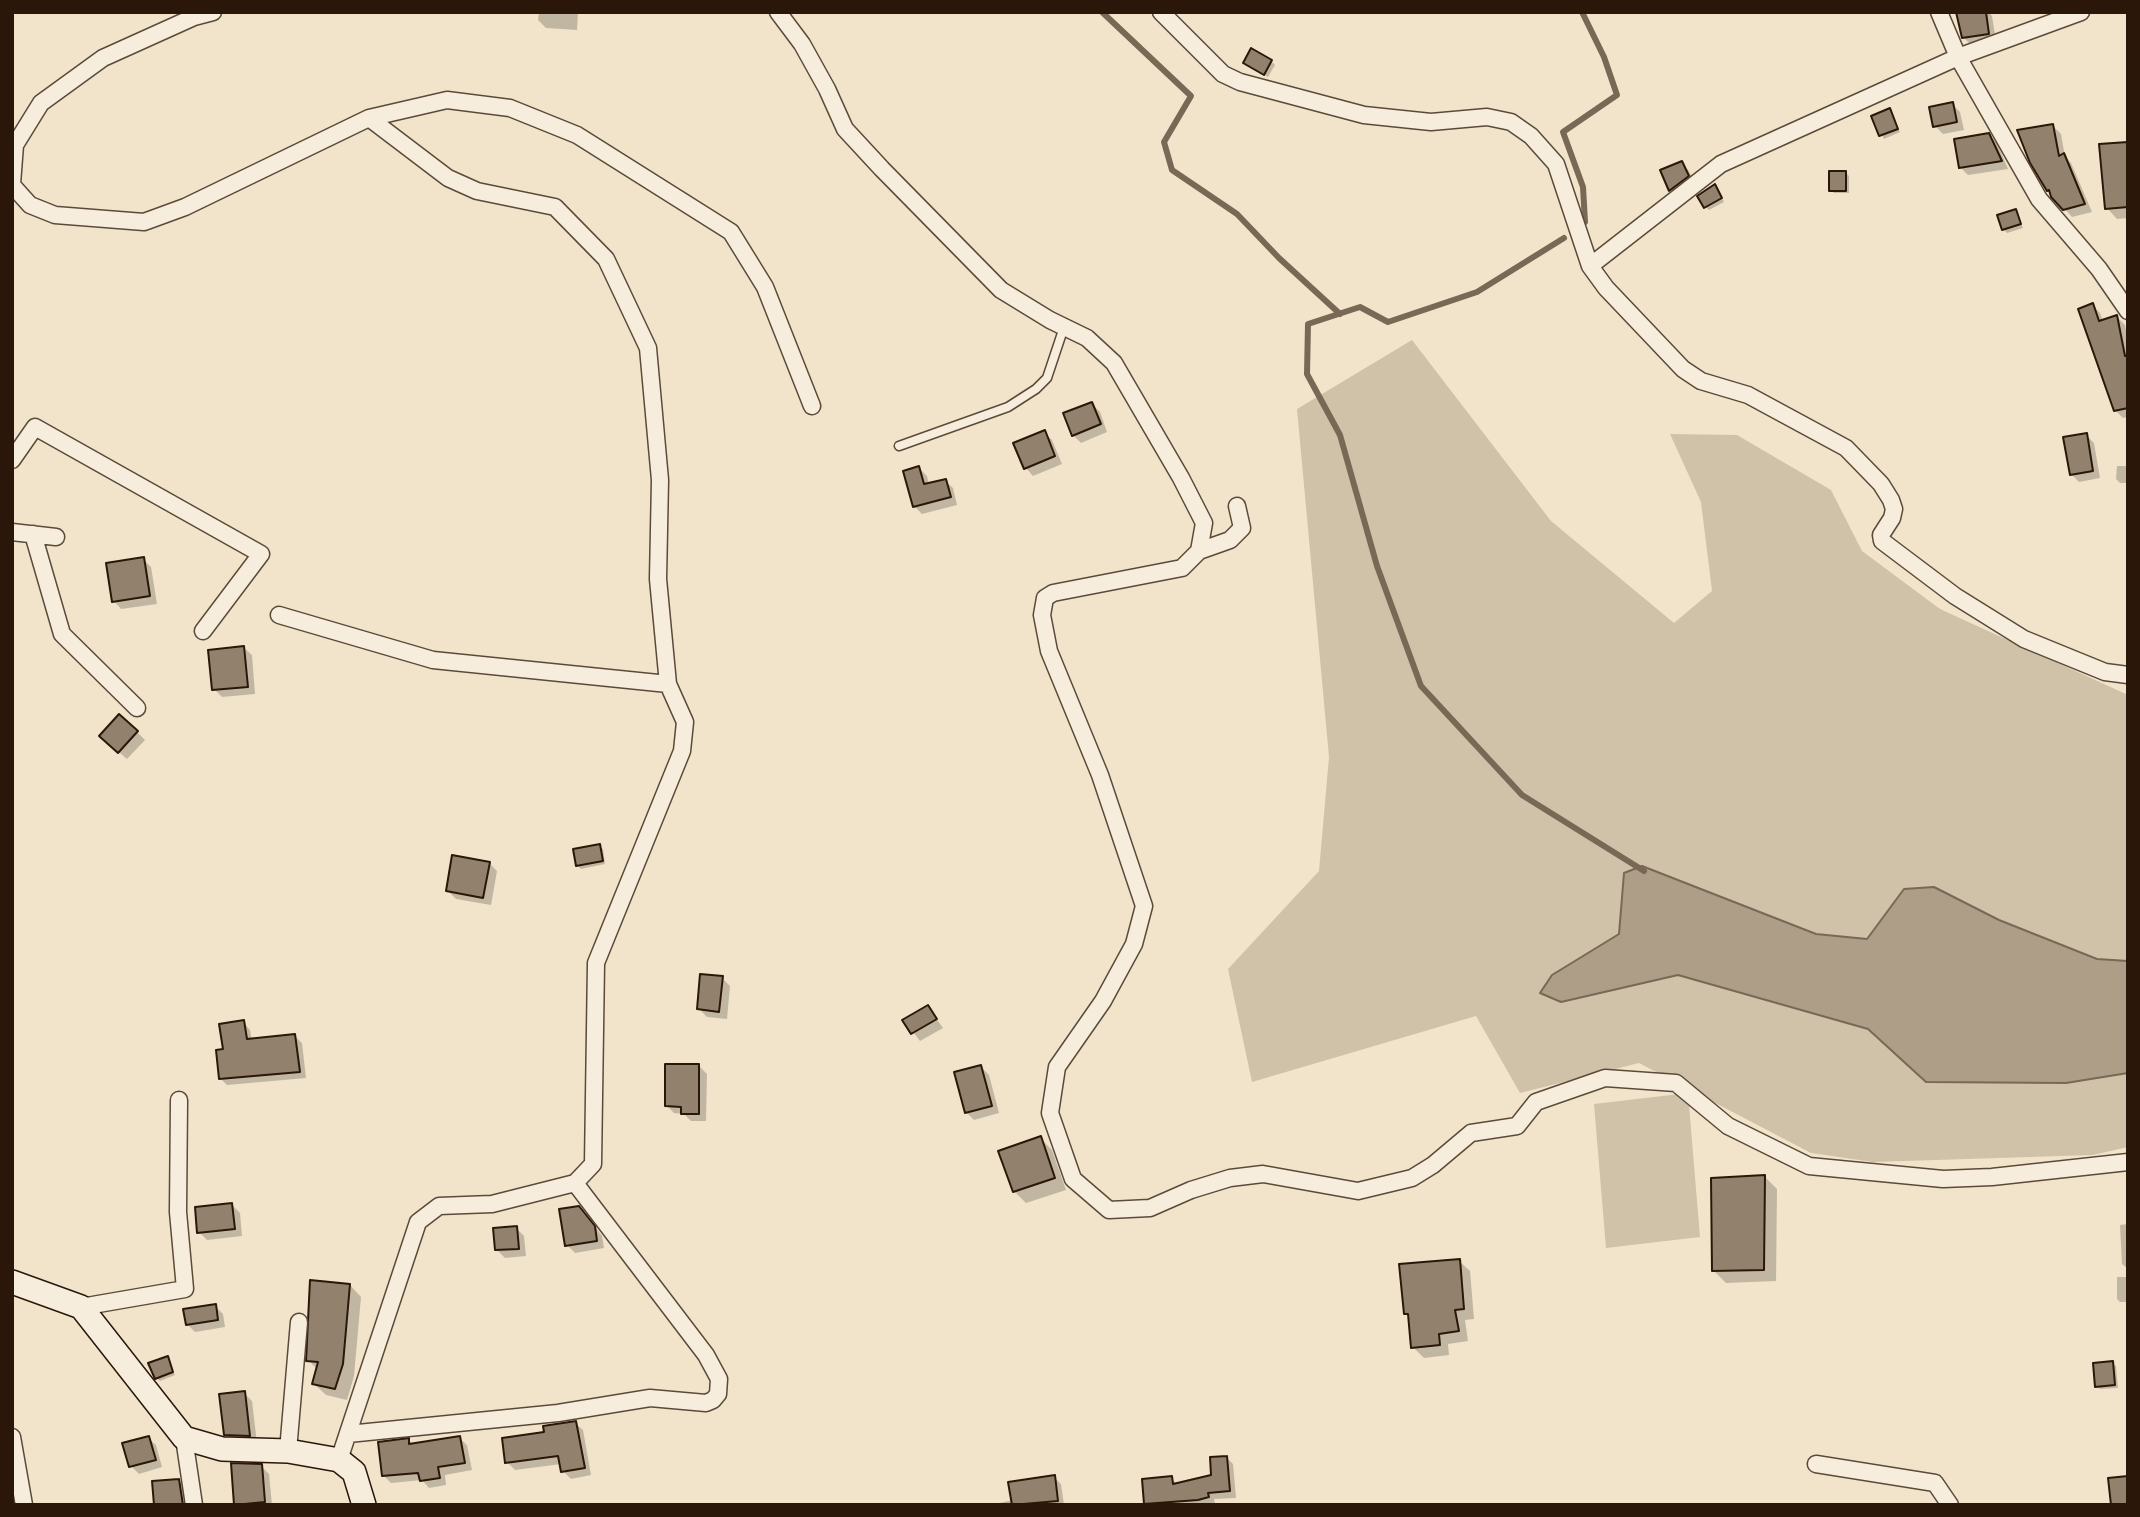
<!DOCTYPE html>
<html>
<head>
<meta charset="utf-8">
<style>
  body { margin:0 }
  #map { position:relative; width:2140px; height:1517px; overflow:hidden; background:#f2e4ca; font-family:"Gentium Book Plus",serif }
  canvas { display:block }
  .frame { position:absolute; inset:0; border:14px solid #2a1709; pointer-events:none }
</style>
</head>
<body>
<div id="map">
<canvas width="2140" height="1517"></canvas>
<div class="frame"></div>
</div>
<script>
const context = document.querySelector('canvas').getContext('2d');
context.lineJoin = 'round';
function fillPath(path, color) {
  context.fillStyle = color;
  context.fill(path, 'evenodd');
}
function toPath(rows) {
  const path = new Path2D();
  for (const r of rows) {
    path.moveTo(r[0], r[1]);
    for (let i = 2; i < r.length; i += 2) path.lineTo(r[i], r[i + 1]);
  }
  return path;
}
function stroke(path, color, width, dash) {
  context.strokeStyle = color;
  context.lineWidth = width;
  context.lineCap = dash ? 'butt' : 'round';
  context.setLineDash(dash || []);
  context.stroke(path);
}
fillPath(toPath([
  [1412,340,1551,521,1674,623,1712,591,1701,502,1670,434,1737,435,1831,490,1862,551,1940,609,2128,695,2128,961,2097,959,1999,920,1934,887,1904,889,1867,939,1816,934,1642,866,1624,873,1619,934,1552,975,1561,1002,1678,975,1868,1029,1926,1082,2066,1083,2128,1073,2128,1147,2093,1155,1873,1162,1811,1153,1639,1063,1520,1093,1476,1016,1252,1082,1228,969,1319,871,1329,757,1297,409],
  [1688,1093,1700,1237,1606,1248,1594,1104]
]), '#d0c1a9');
const water = toPath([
  [1642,866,1816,934,1867,939,1904,889,1934,887,1999,920,2097,959,2128,961,2128,1073,2066,1083,1926,1082,1868,1029,1678,975,1561,1002,1540,993,1552,975,1619,934,1624,873,1642,866]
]);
fillPath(water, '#ae9e88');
stroke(water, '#796855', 2);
fillPath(toPath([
  [539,12,578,12,577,30,546,28,538,20],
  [1958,12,1989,12,1992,16,1996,41,1971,45,1963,37],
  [1271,61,1275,65,1268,77,1249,66],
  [1952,104,1960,112,1964,130,1943,134,1935,126],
  [1889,110,1900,132,1884,139,1873,117],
  [2053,126,2061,134,2065,157,2071,163,2092,212,2072,217,2048,190],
  [1989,135,1997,143,2008,169,1968,175,1960,167],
  [2128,143,2128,218,2117,219,2107,208],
  [1681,163,1689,171,1695,184,1678,198,1671,190,1663,171],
  [1845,172,1849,176,1849,193,1834,193,1830,190],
  [1718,190,1724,202,1709,210,1706,207],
  [2016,211,2023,228,2007,233,2003,229],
  [2092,305,2100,313,2103,321,2117,317,2125,325,2128,342,2128,417,2123,418,2115,410],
  [1092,404,1100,412,1107,432,1081,443,1073,435],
  [1044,432,1052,440,1062,464,1033,476,1026,468],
  [2086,435,2094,443,2100,478,2079,482,2071,474],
  [2117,466,2128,466,2128,483,2120,483,2116,479],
  [919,468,927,476,929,485,945,481,953,488,957,505,922,514,914,506],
  [143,559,151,567,157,604,121,609,114,601],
  [244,648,252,655,255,694,222,697,214,689],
  [137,732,145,740,127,759,109,744],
  [599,846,603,849,605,864,581,869,577,865],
  [489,863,497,871,491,905,456,899,448,891],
  [722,978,730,986,727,1019,707,1017,699,1009],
  [928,1007,943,1028,920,1041,905,1021],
  [243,1022,250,1030,252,1041,295,1036,302,1043,306,1078,227,1085,220,1078,225,1051],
  [699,1066,707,1074,706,1121,691,1121,684,1114,674,1113,666,1105],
  [981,1067,989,1075,999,1113,974,1120,966,1112],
  [1040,1138,1052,1150,1066,1190,1026,1203,1014,1191],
  [1765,1177,1777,1189,1776,1281,1726,1283,1714,1271],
  [232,1205,240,1213,242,1236,207,1240,199,1232],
  [587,1216,602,1236,604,1248,575,1253,567,1245],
  [2128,1224,2128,1269,2122,1264,2120,1225],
  [516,1228,524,1236,526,1256,505,1258,497,1250],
  [1459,1261,1470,1271,1474,1319,1465,1320,1468,1341,1448,1344,1449,1355,1424,1358,1413,1347,1411,1319,1405,1313],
  [2117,1277,2128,1277,2128,1302,2120,1302,2117,1299],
  [350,1285,361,1297,354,1376,347,1400,326,1395,314,1384,318,1370,308,1360],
  [215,1306,223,1314,225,1327,195,1332,187,1324],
  [167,1358,175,1375,160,1381,157,1378],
  [2112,1363,2116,1366,2118,1388,2100,1389,2097,1386],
  [244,1393,252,1401,257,1443,233,1442,225,1434],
  [575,1423,583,1430,591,1475,571,1479,563,1471,561,1464,515,1470,507,1462,546,1433],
  [148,1438,156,1445,162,1467,139,1474,131,1466],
  [459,1438,467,1445,472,1470,445,1475,446,1485,429,1488,422,1480,391,1483,383,1475,408,1440,414,1445],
  [1226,1457,1233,1464,1236,1498,1214,1499,1215,1503,1209,1505,1145,1504,1171,1478,1178,1485,1213,1476],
  [261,1466,269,1474,272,1505,237,1505],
  [1054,1477,1061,1484,1064,1505,990,1505,1013,1500],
  [179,1481,187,1488,190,1505,155,1505]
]), '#0003');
stroke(toPath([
  [1102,12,1191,96,1164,142,1172,170,1237,214,1279,258,1340,314],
  [1582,12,1604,57,1617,95,1563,132,1583,187,1585,222],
  [1564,238,1477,292,1388,322,1360,307,1308,324,1307,374,1340,435,1377,566,1421,686,1522,795,1644,871]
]), '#796855', 6);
const building = toPath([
  [1956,12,1986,12,1989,34,1962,38,1956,12],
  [1251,48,1272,60,1264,75,1243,63,1251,48],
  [1953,102,1957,122,1933,127,1929,107,1953,102],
  [1890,108,1898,129,1879,136,1871,116,1890,108],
  [2053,124,2059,156,2064,153,2085,204,2063,210,2051,197,2049,190,2047,191,2030,163,2017,130,2053,124],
  [1989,133,2002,161,1959,168,1954,139,1989,133],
  [2128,142,2128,207,2105,209,2099,144,2128,142],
  [1682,161,1689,176,1669,191,1660,170,1682,161],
  [1829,171,1846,171,1846,191,1829,191,1829,171],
  [1715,184,1722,198,1704,208,1697,196,1715,184],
  [2016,209,2021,224,2002,230,1997,215,2016,209],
  [2093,303,2099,321,2117,315,2125,356,2128,356,2128,408,2114,411,2078,309,2093,303],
  [1092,402,1101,424,1072,436,1063,413,1092,402],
  [1045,430,1055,456,1024,469,1013,443,1045,430],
  [2087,433,2093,471,2070,475,2063,437,2087,433],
  [919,466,924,484,946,479,951,497,913,507,903,471,919,466],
  [144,557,150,596,112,602,106,563,144,557],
  [244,646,248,687,212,690,208,650,244,646],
  [119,714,138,731,118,753,99,736,119,714],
  [600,844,603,861,576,866,573,849,600,844],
  [452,855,490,862,483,898,446,891,452,855],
  [700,974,723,976,719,1012,697,1009,700,974],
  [928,1005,937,1019,911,1034,902,1020,928,1005],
  [244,1020,247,1039,295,1034,300,1072,219,1079,216,1050,223,1049,219,1024,244,1020],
  [665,1064,699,1064,699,1114,681,1114,681,1107,665,1106,665,1064],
  [981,1065,992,1106,965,1113,954,1072,981,1065],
  [1041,1136,1055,1178,1013,1192,998,1151,1041,1136],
  [1765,1175,1764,1270,1712,1271,1711,1178,1765,1175],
  [232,1203,235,1229,197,1233,195,1207,232,1203],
  [579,1206,595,1226,597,1241,565,1246,559,1209,579,1206],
  [517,1226,519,1249,495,1250,493,1228,517,1226],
  [1460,1259,1464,1309,1455,1310,1459,1331,1439,1334,1440,1345,1411,1348,1408,1314,1404,1314,1399,1264,1460,1259],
  [310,1280,350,1284,343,1364,335,1389,312,1384,318,1362,306,1361,310,1280],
  [216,1304,218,1320,186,1325,183,1309,216,1304],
  [168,1356,173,1372,155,1379,148,1363,168,1356],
  [2113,1361,2115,1385,2095,1387,2093,1363,2113,1361],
  [245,1391,250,1436,224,1435,219,1394,245,1391],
  [576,1421,585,1468,561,1472,558,1456,505,1463,502,1438,544,1432,543,1426,576,1421],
  [149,1436,156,1460,129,1467,122,1443,149,1436],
  [460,1436,465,1463,438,1467,440,1478,420,1481,418,1473,382,1476,378,1442,409,1438,409,1444,460,1436],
  [1227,1456,1230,1491,1208,1493,1209,1497,1198,1500,1144,1504,1142,1479,1172,1476,1173,1484,1211,1475,1210,1457,1227,1456],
  [231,1463,262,1464,265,1502,234,1505,231,1463],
  [1055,1475,1058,1501,1012,1505,1008,1482,1055,1475],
  [2128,1476,2128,1505,2111,1505,2108,1478,2128,1476],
  [179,1479,183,1505,154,1505,152,1481,179,1479]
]);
fillPath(building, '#92826d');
stroke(building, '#2a1709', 2);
const lane = toPath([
  [899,446,1008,407,1036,389,1047,378,1064,327]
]);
const street = toPath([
  [778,12,802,44,827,89,845,129,882,169,1001,290,1050,320,1087,338,1114,363,1181,478,1204,523,1199,551,1182,568,1053,593,1045,598,1042,615,1049,651,1100,775,1144,906,1134,944,1103,1001,1057,1067,1050,1113,1073,1179,1109,1210,1150,1208,1191,1190,1230,1178,1263,1174,1358,1191,1412,1178,1433,1165,1471,1133,1517,1126,1536,1102,1605,1078,1676,1083,1728,1126,1809,1166,1943,1179,1992,1177,2128,1162],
  [1161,12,1223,74,1240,82,1364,115,1431,122,1487,117,1511,122,1531,136,1556,164,1590,266,1606,288,1683,369,1701,381,1748,395,1846,448,1881,484,1891,500,1894,509,1892,518,1881,535,1882,541,1955,596,2024,639,2105,672,2128,675],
  [1939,12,1958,57,2039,199,2099,269,2128,311],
  [369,118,447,100,510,108,577,135,731,232,765,287,812,406],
  [12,184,15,145,41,103,103,58,194,17,213,12],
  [12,185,30,205,55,215,144,222,185,207,369,118,448,178,477,191,555,207,606,259,648,348,660,480,658,579,668,684,685,722,682,751,596,963,593,1164,575,1183,492,1204,439,1206,418,1222,339,1460],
  [1590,266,1721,164,1958,57,2081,12],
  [12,460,35,427,261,554,203,631],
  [12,532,56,537],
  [33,534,62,634,137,708],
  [1199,551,1230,540,1242,528,1237,506],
  [279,615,433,660,668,684],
  [81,1307,185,1289,178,1212,179,1100],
  [348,1434,558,1413,650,1398,706,1403,713,1400,718,1394,719,1379,706,1355,575,1183],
  [12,1437,24,1505],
  [184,1438,194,1505],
  [288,1451,299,1322],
  [1816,1464,1935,1483,1950,1505]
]);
const secondary = toPath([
  [12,1282,81,1307,184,1438,222,1449,288,1451,339,1460,354,1472,364,1505]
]);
stroke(lane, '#5c4a39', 11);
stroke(street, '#5c4a39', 19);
stroke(secondary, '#2a1709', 26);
stroke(lane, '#f7eddd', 8);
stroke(street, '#f7eddd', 16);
stroke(secondary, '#f7eddd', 23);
</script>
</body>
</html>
